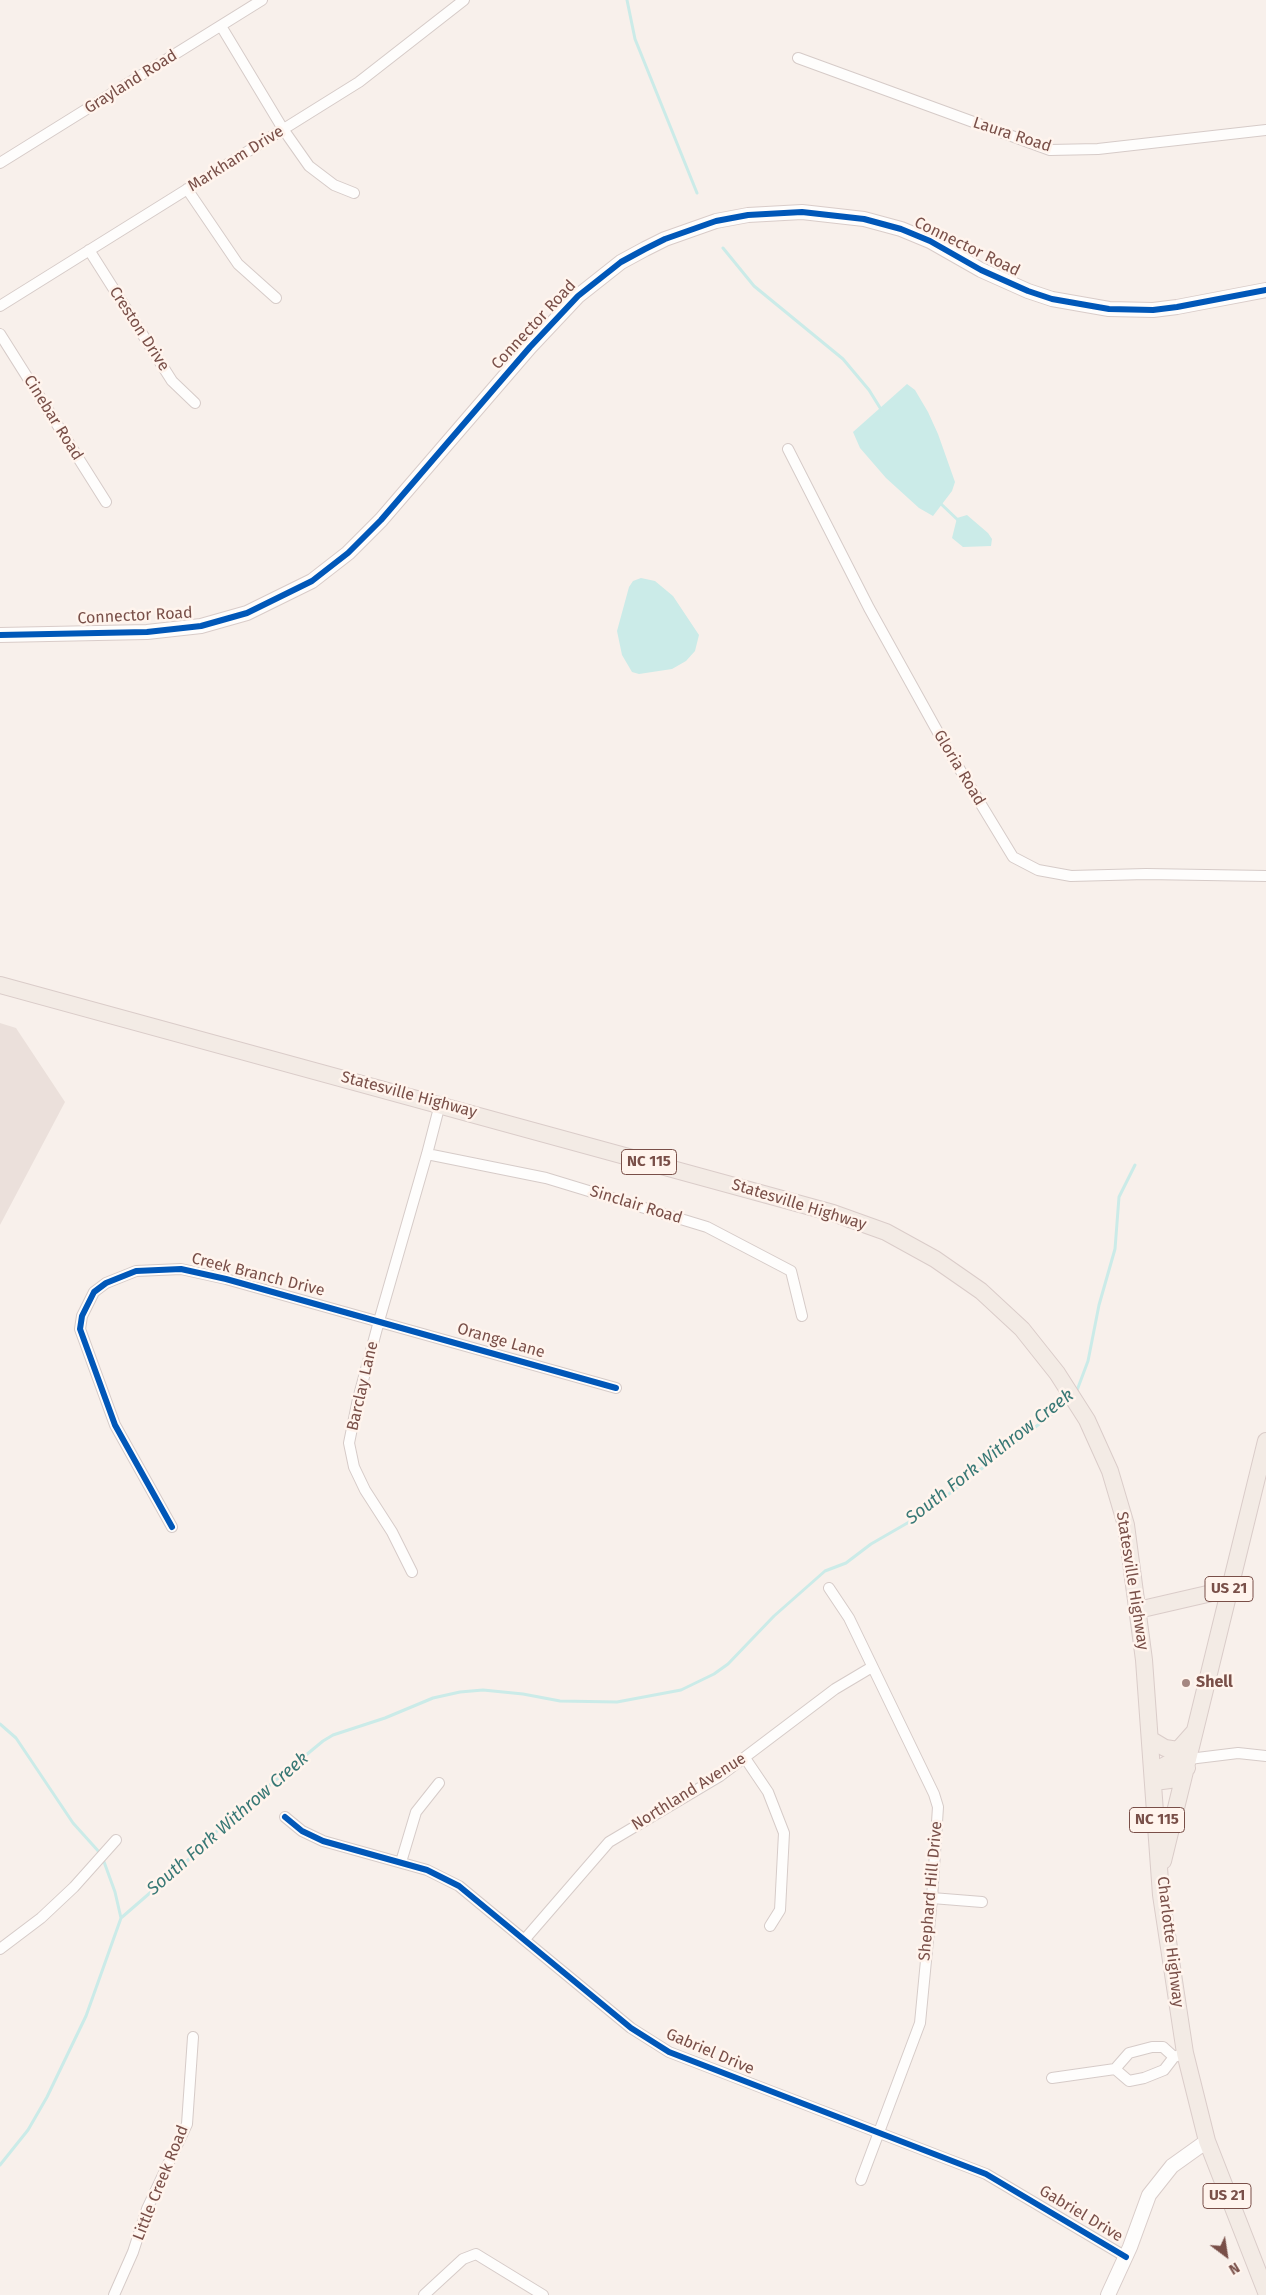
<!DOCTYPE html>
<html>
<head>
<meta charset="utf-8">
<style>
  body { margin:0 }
  #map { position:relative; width:1266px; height:2295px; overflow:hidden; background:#f8f0eb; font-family:"Fira Sans",sans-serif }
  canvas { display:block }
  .north { position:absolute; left:1201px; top:2230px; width:50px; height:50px; -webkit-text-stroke:4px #fff4ed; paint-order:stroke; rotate:149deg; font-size:14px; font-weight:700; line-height:20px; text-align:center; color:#794f48 }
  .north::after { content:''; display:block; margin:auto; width:18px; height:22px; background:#794f48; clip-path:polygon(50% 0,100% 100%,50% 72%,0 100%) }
</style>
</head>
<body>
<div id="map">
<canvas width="1266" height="2295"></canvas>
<div class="north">N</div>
</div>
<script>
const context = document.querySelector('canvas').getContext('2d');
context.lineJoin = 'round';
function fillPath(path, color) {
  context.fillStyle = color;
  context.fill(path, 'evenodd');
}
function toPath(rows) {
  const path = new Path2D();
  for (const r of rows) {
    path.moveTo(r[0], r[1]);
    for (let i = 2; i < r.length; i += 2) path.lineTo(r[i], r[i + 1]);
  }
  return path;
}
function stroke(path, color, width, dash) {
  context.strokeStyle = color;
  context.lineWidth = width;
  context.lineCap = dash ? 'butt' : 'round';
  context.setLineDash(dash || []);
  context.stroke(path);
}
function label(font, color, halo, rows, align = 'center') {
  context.font = font + ' "Fira Sans",sans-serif';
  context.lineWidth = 5;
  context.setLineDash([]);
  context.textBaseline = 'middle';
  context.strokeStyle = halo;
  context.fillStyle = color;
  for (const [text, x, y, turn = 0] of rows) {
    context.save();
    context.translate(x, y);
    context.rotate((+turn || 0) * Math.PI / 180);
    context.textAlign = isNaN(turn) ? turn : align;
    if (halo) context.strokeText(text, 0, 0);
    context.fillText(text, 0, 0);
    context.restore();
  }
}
fillPath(toPath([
  [0,1023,16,1028,65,1102,0,1225]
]), '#ebe0db');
fillPath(toPath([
  [907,384,915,390,928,412,938,434,955,482,952,491,933,516,919,508,886,478,860,448,853,432],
  [967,515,988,533,992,539,991,546,963,547,952,538,957,518],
  [641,578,655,581,673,596,699,635,695,651,686,661,672,669,639,674,632,672,622,655,617,631,629,587,633,581]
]), '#cbebe8');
stroke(toPath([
  [627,0,635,39,697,193],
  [723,248,754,286,843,359,869,390,882,411],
  [939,502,960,522],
  [1076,1393,1088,1361,1099,1305,1115,1249,1119,1197,1135,1165],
  [0,1724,16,1738,73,1823,100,1853],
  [103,1859,115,1892,121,1918],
  [0,2165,28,2130,47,2097,86,2016,121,1918,203,1847,225,1822,323,1741,333,1735,385,1718,433,1698,460,1692,483,1690,523,1694,560,1701,617,1702,681,1690,714,1674,728,1664,774,1616,825,1571,846,1563,871,1544,923,1514,1069,1401]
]), '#cbebe8', 3);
const street = toPath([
  [221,26,283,129,309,166,334,185,354,193],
  [798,58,1050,150,1098,149,1266,130],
  [0,163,262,0],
  [187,189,238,264,276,298],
  [89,250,172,381,195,403],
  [0,306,359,82,464,0],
  [0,334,106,502],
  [788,449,869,608,945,745,1013,857,1038,870,1071,876,1146,874,1266,876],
  [427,1154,546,1178,707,1227,791,1271,802,1316],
  [172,1527,115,1425,80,1329,82,1316,94,1292,106,1283,136,1271,181,1269,226,1279,616,1388],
  [412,1572,392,1532,365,1490,354,1467,349,1443,358,1399,379,1321,427,1154,440,1104],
  [829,1588,849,1618,934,1794,938,1807,932,1898,920,2023,861,2180],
  [745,1758,768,1792,784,1833,780,1910,770,1926],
  [1189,1759,1238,1753,1266,1756],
  [285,1817,302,1831,323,1841,427,1870,459,1886,631,2028,669,2052,986,2174,1126,2257],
  [401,1862,416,1812,439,1783],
  [932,1898,982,1902],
  [525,1939,609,1842,720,1776,835,1689,872,1667],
  [0,1949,41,1918,74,1887,116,1840],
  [1174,2057,1163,2047,1152,2047,1129,2053,1115,2069,1129,2081,1144,2078,1164,2070,1174,2057,1185,2053],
  [1052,2078,1115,2069],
  [114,2295,133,2252,147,2209,187,2124,193,2037],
  [424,2295,463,2259,476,2254,543,2295]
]);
const secondary = toPath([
  [0,635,147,632,201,626,247,613,312,581,348,553,381,520,530,347,578,296,621,262,645,249,665,239,716,221,748,215,802,212,864,219,901,229,930,241,981,270,1028,291,1052,299,1109,309,1153,310,1177,307,1266,290],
  [1108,2295,1130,2247,1149,2195,1172,2166,1207,2141]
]);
const primary = toPath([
  [0,985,833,1213,886,1232,935,1259,981,1291,1022,1329,1057,1373,1087,1420,1110,1471,1126,1525,1144,1660,1161,1895,1185,2053,1207,2141,1266,2292],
  [1138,1610,1229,1589],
  [1150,1739,1165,1748,1178,1750,1194,1732],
  [1153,1772,1176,1759,1187,1748],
  [1154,1782,1170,1780,1187,1768],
  [1163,1861,1266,1441]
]);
stroke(street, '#d6cbc8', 12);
stroke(secondary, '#d9ccc9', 16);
stroke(primary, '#daccc9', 18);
stroke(street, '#fefdfc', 10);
stroke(secondary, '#fefdfc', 14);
stroke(primary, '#f3ebe5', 16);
stroke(toPath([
  [0,635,147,632,201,626,247,613,312,581,348,553,381,520,530,347,578,296,621,262,645,249,665,239,716,221,748,215,802,212,864,219,901,229,930,241,981,270,1028,291,1052,299,1109,309,1153,310,1177,307,1266,290],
  [172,1527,115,1425,80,1329,82,1316,94,1292,106,1283,136,1271,181,1269,226,1279,616,1388],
  [285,1817,302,1831,323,1841,427,1870,459,1886,631,2028,669,2052,986,2174,1126,2257]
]), '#0057b8', 6);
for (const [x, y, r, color] of [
  [1186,1683,5,"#a58781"]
]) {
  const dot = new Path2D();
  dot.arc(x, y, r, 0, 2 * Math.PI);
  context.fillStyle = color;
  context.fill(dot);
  stroke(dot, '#fff4ed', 2);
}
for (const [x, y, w] of [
  [649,1162,55],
  [1229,1589,48],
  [1157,1820,55],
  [1227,2196,48]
]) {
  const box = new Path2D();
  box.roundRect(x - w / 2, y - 12.5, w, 25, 4);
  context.fillStyle = '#fff4ed';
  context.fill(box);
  stroke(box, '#794f48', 1);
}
label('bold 15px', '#794f48', null, [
  ["NC 115",649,1162],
  ["US 21",1229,1589],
  ["NC 115",1157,1820],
  ["US 21",1227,2196]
]);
label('16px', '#794f48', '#fff4ed', [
  ["Grayland Road",131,82,-32],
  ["Laura Road",1012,135,18],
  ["Markham Drive",236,159,-32],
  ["Connector Road",967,247,26],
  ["Connector Road",534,325,-47],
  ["Creston Drive",139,329,57],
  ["Cinebar Road",53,418,58],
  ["Connector Road",135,616,-3],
  ["Gloria Road",959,768,59],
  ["Statesville Highway",409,1095,15],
  ["Sinclair Road",636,1205,17],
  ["Statesville Highway",799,1205,17],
  ["Creek Branch Drive",258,1275,14],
  ["Orange Lane",501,1341,16],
  ["Barclay Lane",363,1386,-77],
  ["Statesville Highway",1132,1581,81],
  ["Northland Avenue",689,1792,-32],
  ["Shephard Hill Drive",931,1891,-85],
  ["Charlotte Highway",1170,1942,83],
  ["Gabriel Drive",710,2052,23],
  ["Little Creek Road",161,2183,-68],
  ["Gabriel Drive",1081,2214,31]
]);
label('bold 16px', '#794f48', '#fff4ed', [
  ["Shell",1196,1683]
], 'left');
label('italic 18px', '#387875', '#fff4ed', [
  ["South Fork Withrow Creek",990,1457,-38],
  ["South Fork Withrow Creek",228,1824,-41]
]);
</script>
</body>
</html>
